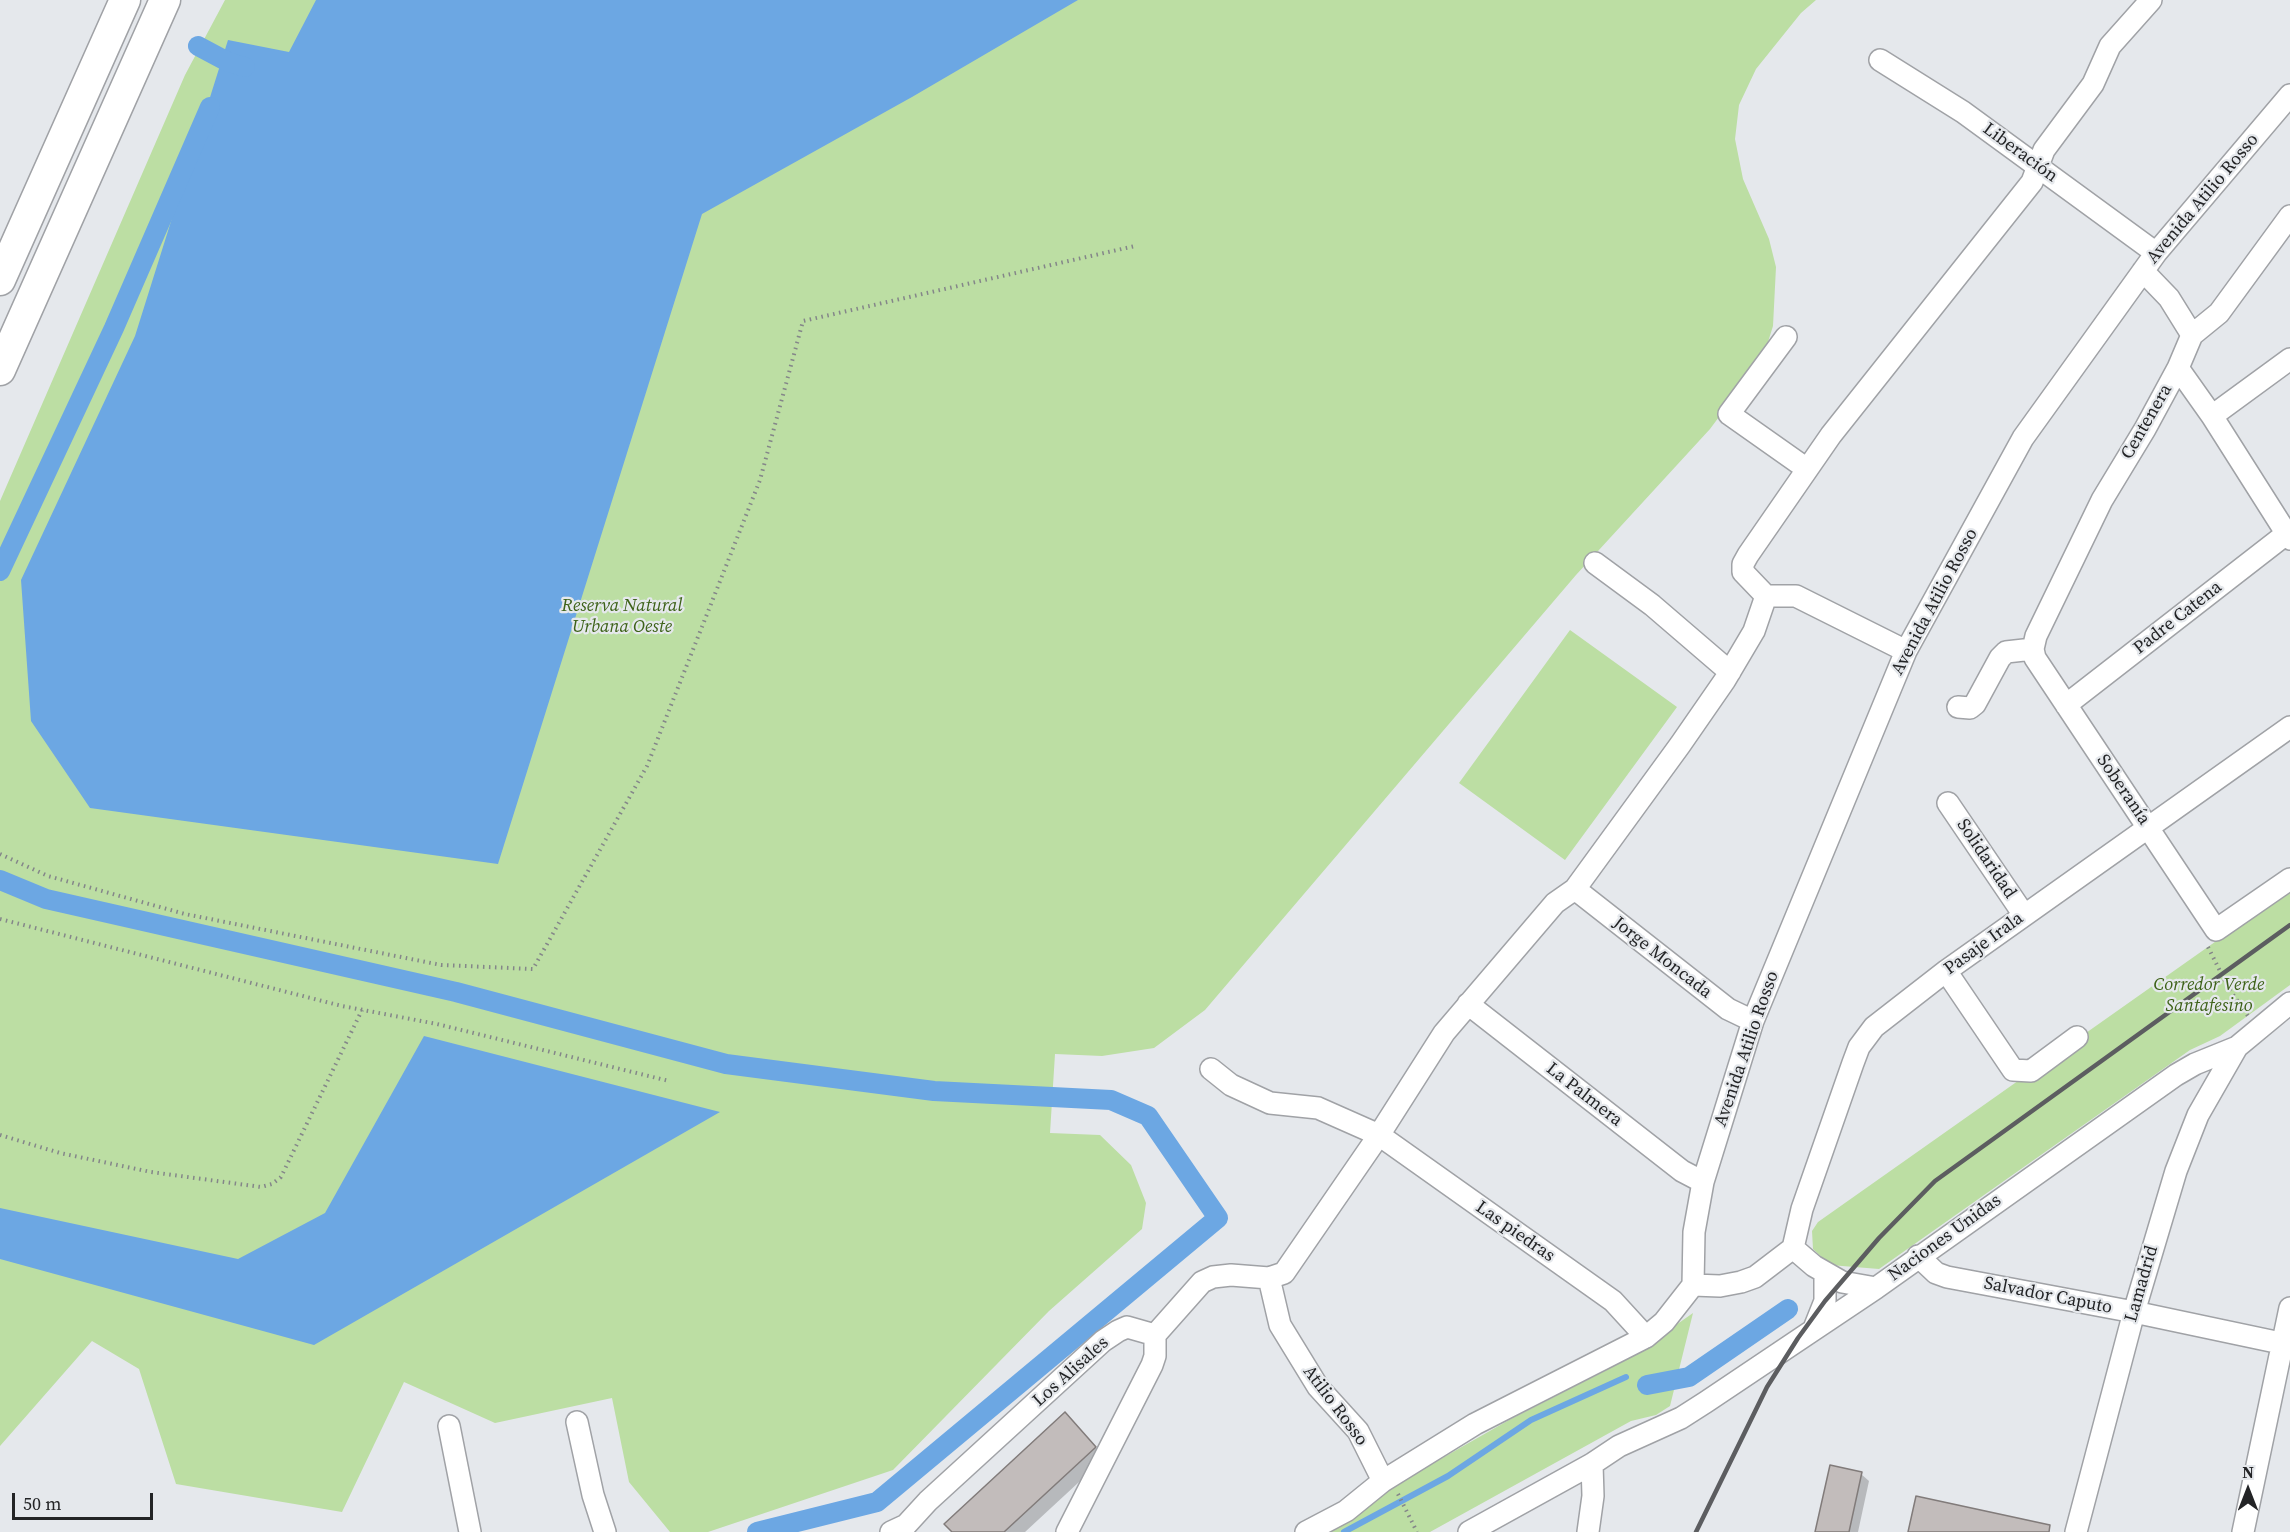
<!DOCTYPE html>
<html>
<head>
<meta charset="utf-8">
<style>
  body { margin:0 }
  #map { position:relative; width:2290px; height:1532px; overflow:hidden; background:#e5e8ec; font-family:"Source Serif 4",serif }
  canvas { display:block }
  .north { position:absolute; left:2218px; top:1460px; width:60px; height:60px; -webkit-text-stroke:4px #e5e8ec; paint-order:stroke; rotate:0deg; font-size:16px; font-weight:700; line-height:24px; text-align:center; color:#232426 }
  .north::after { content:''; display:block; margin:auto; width:21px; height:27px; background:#232426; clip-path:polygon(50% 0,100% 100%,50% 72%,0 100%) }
  .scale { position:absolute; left:12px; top:1493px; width:141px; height:27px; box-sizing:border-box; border:3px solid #232426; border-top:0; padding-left:8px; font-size:18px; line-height:21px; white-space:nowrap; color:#232426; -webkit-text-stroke:4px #e5e8ec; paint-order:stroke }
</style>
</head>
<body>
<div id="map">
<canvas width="2290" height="1532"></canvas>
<div class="north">N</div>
<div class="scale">50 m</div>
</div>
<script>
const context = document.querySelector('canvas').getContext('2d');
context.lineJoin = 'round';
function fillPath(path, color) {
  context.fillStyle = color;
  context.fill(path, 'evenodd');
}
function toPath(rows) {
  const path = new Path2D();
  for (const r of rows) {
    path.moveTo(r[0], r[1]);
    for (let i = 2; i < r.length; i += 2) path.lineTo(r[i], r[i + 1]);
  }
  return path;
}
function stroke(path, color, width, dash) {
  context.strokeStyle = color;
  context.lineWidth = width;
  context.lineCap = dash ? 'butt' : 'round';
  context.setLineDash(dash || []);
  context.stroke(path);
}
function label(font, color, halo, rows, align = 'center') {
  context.font = font + ' "Source Serif 4",serif';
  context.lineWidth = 4.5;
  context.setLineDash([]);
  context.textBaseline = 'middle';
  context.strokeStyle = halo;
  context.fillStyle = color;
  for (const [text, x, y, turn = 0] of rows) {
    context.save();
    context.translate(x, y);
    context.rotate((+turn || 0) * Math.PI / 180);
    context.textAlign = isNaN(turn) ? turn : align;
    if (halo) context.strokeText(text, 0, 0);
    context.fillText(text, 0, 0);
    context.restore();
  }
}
fillPath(toPath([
  [225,0,1816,0,1801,13,1756,69,1739,105,1735,139,1743,179,1769,239,1776,267,1773,326,1763,358,1710,429,1576,575,1205,1010,1154,1048,1102,1056,1055,1054,1050,1133,1100,1135,1131,1165,1146,1203,1142,1229,1049,1311,893,1470,708,1532,670,1532,629,1482,612,1398,495,1423,404,1382,342,1512,176,1484,139,1369,92,1341,0,1446,0,501,185,75],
  [1570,630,1677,707,1565,860,1459,783],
  [2290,889,2290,985,2220,1036,2190,1050,1879,1269,1830,1265,1813,1249,1812,1231,1818,1222],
  [1693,1313,1670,1406,1656,1415,1631,1421,1430,1532,1320,1532,1343,1521,1409,1477,1509,1420,1626,1360]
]), '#bcdea3');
fillPath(toPath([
  [316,0,1078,0,912,97,702,214,498,864,90,808,31,721,21,580,135,336,228,40,289,52],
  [424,1036,720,1112,314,1345,0,1259,0,1208,238,1259,325,1213]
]), '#6ca7e3');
fillPath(toPath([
  [1075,1424,1105,1458,1025,1532,954,1532],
  [1861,1474,1869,1481,1858,1532,1817,1532]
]), '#0003');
stroke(toPath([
  [1344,1532,1448,1476,1531,1420,1626,1377]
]), '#6ca7e3', 6);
stroke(toPath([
  [198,46,228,62,245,67],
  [0,571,114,328,210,107],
  [0,880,46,899,456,992,726,1064,934,1091,1111,1100,1148,1116,1218,1218,877,1502,757,1532],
  [1647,1385,1689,1377,1788,1309]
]), '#6ca7e3', 20);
const building = toPath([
  [1065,1412,1096,1447,1004,1532,952,1532,944,1524,1065,1412],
  [1830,1465,1862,1472,1849,1532,1815,1532,1830,1465],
  [1916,1496,2050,1525,2049,1532,1908,1532,1916,1496]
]);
fillPath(building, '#c2bcbb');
stroke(building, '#817b7a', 1.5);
const minor = toPath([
  [1880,60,1963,112,2156,253],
  [2290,216,2219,313,2192,335,2178,368,2145,429,2102,500,2036,636,2033,649,2035,658,2216,930,2290,879],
  [2143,271,2169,298,2192,335],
  [1786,337,1729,414,1807,469],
  [2178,368,2212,416,2290,539],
  [2212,416,2290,359],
  [1595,563,1652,605,1730,672],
  [1766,596,1743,572,1743,564,1748,555,1831,435,2032,182,2044,150,2093,84,2110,46,2151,0],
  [1766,596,1796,596,1906,651],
  [2066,705,2290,531],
  [1958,707,1970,708,1975,704,2000,658,2006,652,2033,649],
  [1948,803,2024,915],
  [1575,889,1728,1009,1753,1021],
  [1946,971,2013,1070,2031,1071,2077,1037],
  [1468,1004,1682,1171,1703,1182],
  [1211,1069,1231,1085,1270,1103,1318,1108,1379,1135,1613,1301,1646,1337],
  [1793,1248,1802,1209,1853,1063,1859,1047,1874,1027,1946,971,2290,727],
  [1793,1248,1814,1266,1842,1282,1876,1288],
  [1918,1256,1936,1273,1947,1277,2134,1312,2290,1345],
  [1269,1278,1280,1325,1318,1387,1358,1431,1383,1481,1346,1511,1306,1532],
  [1693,1285,1694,1232,1703,1182,1753,1021,1906,651,2023,438,2156,253,2290,95],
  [1693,1285,1720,1286,1741,1282,1755,1277,1793,1248],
  [1815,1326,1825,1301,1825,1274],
  [577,1422,593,1495,605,1532],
  [449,1426,470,1532],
  [1383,1481,1475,1424,1646,1337,1664,1322,1693,1285],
  [891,1532,906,1525,928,1501,1103,1341,1118,1331,1127,1327,1155,1335,1202,1282,1213,1277,1231,1275,1269,1278,1284,1273,1379,1135,1444,1033,1555,903,1575,889,1680,745,1725,680,1754,631,1766,596],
  [1067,1532,1152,1365,1155,1356,1155,1335],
  [1469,1532,1592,1464,1619,1446,1681,1418,1706,1402,1876,1288,2176,1075,2195,1064,2237,1047,2290,1003],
  [1588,1532,1593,1496,1592,1464],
  [2076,1532,2134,1312,2176,1171,2198,1115,2237,1047],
  [2243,1532,2290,1308]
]);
const highway = toPath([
  [0,280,125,0],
  [0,370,165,0]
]);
stroke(minor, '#a0a2a6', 24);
stroke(highway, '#a0a2a6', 33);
stroke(toPath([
  [0,854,48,876,185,914,441,965,533,969,647,766,760,480,803,321,1135,246],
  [0,919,342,1006,437,1024,669,1081],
  [2208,947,2229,989,2248,1016],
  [0,1135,60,1153,151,1172,261,1187,272,1184,281,1177,362,1010],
  [1398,1494,1417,1532]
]), '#848689', 4, [1.5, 4.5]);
stroke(minor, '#fff', 21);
stroke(highway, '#fff', 30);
stroke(toPath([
  [1696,1532,1767,1387,1798,1338,1825,1301,1879,1238,1935,1181,2290,925]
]), '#5c5d60', 4.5);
label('18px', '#232426', '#e5e8ec', [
  ["Liberación",2020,153,36],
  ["Avenida Atilio Rosso",2203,199,-50],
  ["Centenera",2147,422,-60],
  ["Avenida Atilio Rosso",1935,602,-62],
  ["Padre Catena",2178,618,-38],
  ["Soberanía",2123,790,56],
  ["Solidaridad",1986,859,56],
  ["Pasaje Irala",1984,944,-36],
  ["Jorge Moncada",1662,958,38],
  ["Avenida Atilio Rosso",1747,1049,-71],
  ["La Palmera",1584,1095,38],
  ["Las piedras",1515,1232,35],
  ["Naciones Unidas",1945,1238,-36],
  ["Lamadrid",2142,1284,-74],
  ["Salvador Caputo",2048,1296,11],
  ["Los Alisales",1071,1372,-42],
  ["Atilio Rosso",1335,1406,53]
]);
label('italic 18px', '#3d6218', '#e5e8ec', [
  ["Reserva Natural",622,606],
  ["Urbana Oeste",622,627],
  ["Corredor Verde",2209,985],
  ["Santafesino",2209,1006]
]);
</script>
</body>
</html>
